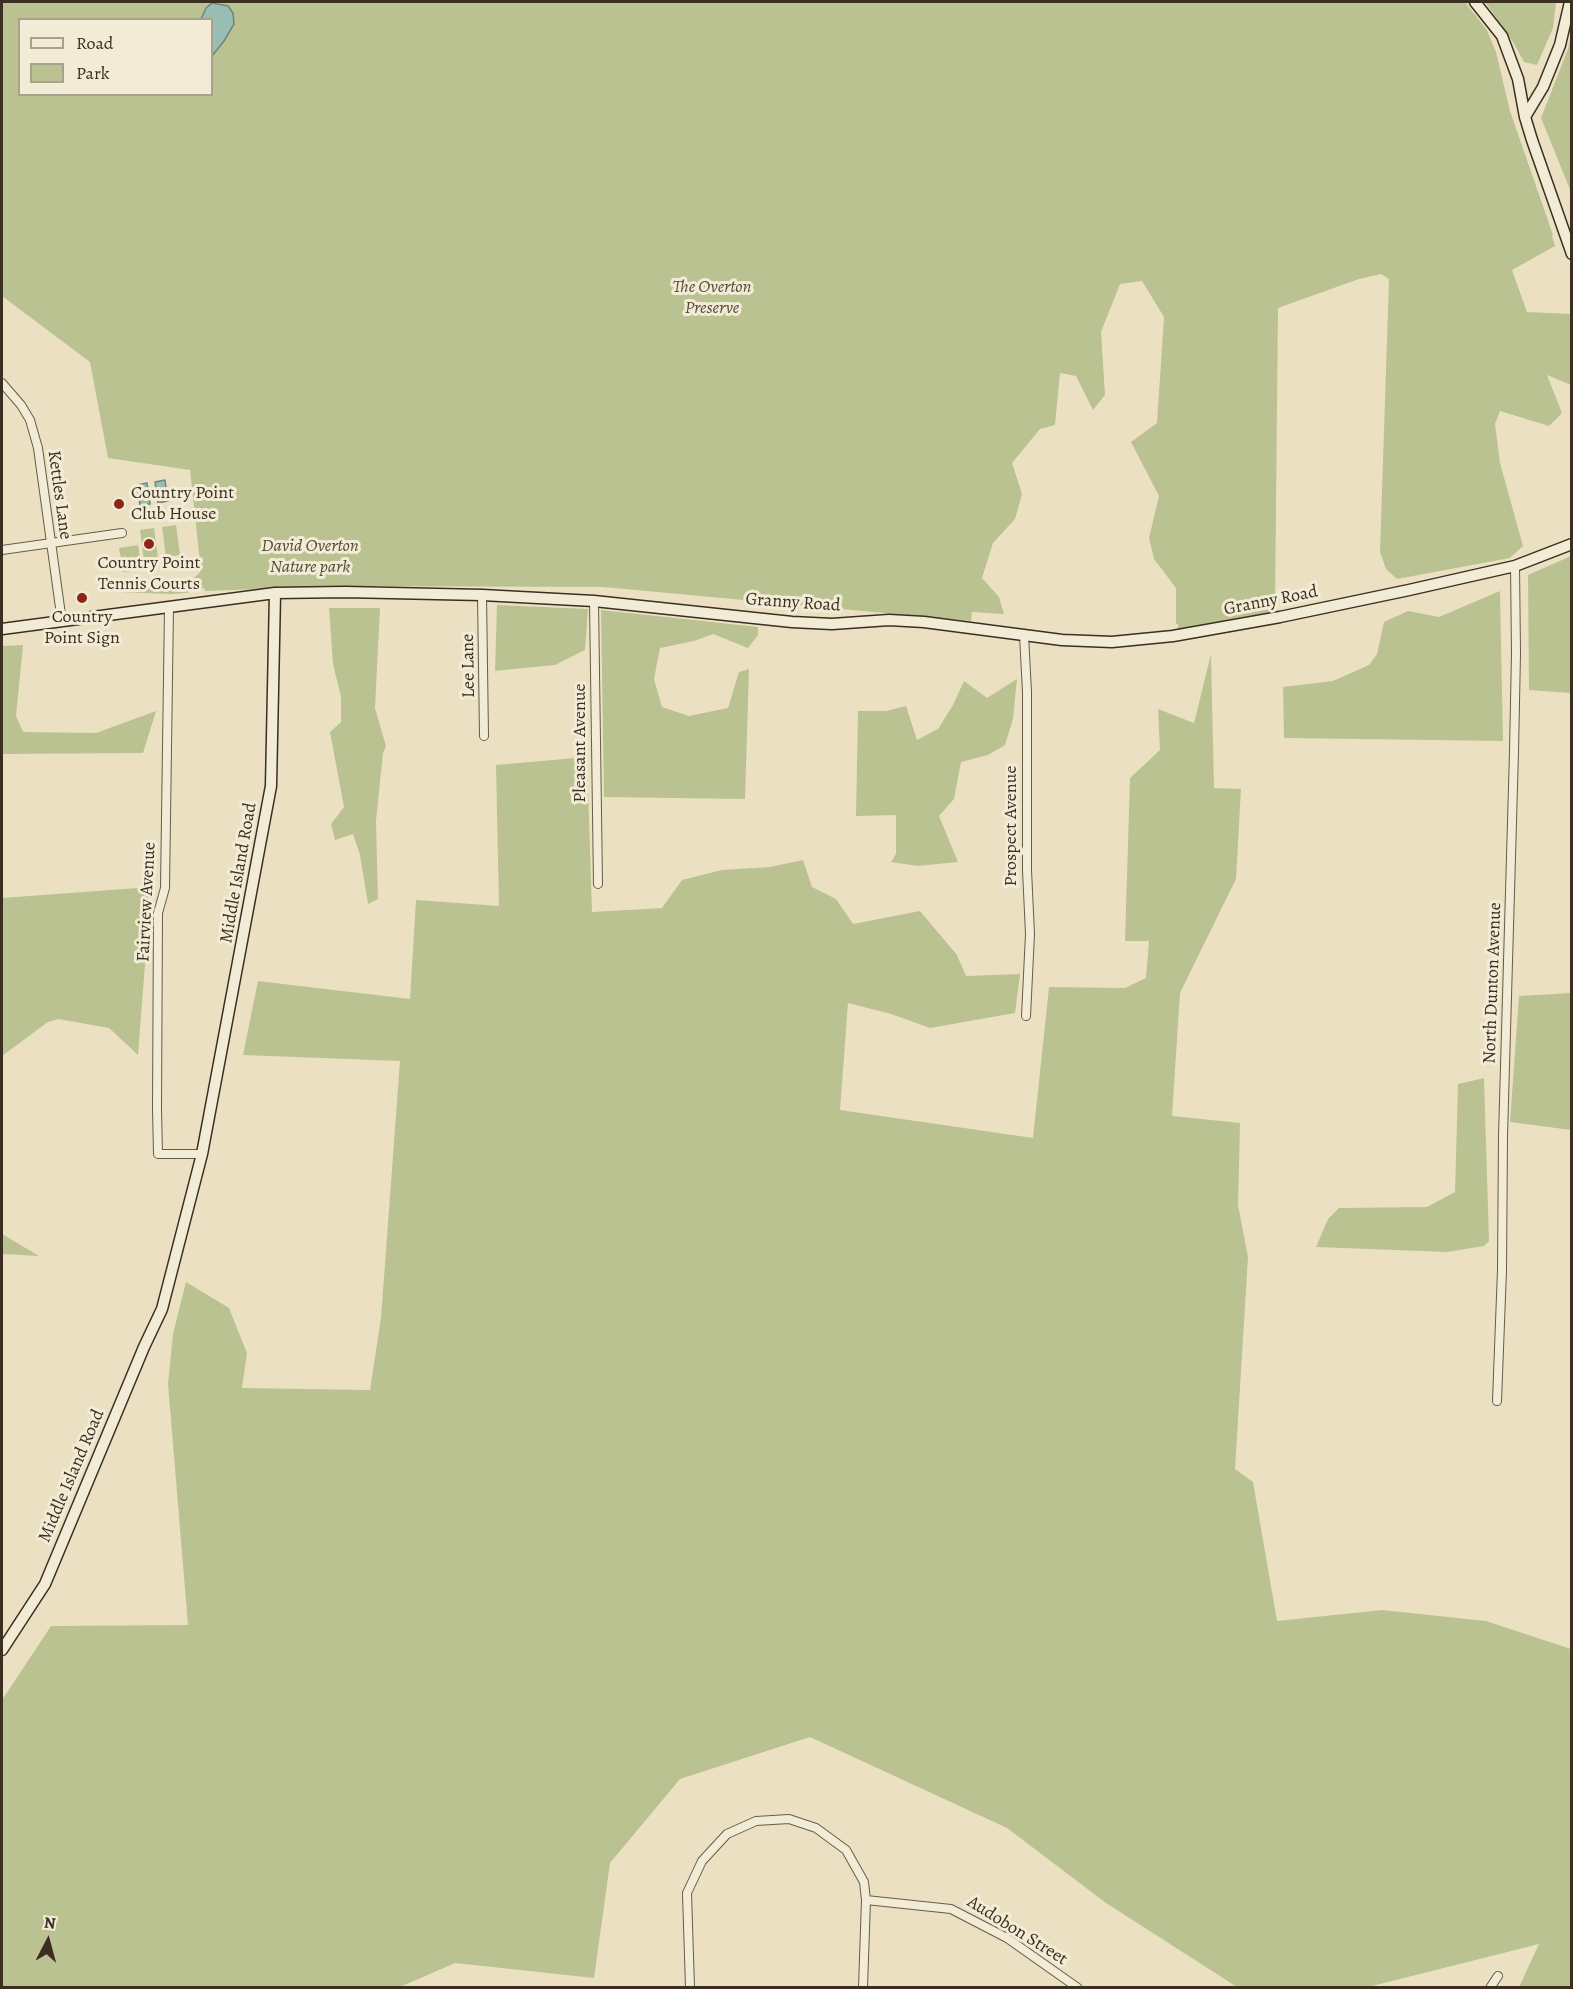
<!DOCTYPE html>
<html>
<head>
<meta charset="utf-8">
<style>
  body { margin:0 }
  #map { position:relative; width:1573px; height:1989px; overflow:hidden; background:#ebe1c2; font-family:Alegreya,serif }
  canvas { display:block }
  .frame { position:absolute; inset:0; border:3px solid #3c2e20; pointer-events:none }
  .legend { position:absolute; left:18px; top:18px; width:195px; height:78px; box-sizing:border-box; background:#f2ecd7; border:2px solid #a9a08e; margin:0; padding:8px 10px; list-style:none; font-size:18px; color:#3c2e20 }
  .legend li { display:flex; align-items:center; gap:12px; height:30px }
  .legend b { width:30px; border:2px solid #a9a08e }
  .north { position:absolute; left:18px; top:1911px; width:60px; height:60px; -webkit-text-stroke:4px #f2ecd7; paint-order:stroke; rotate:6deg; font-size:16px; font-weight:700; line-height:24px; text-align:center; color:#3c2e20 }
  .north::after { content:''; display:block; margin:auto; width:21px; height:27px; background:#3c2e20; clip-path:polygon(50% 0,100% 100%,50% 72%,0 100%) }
</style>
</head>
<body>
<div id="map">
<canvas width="1573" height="1989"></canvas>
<div class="frame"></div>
<ul class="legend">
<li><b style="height:8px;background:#f2ecd7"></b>Road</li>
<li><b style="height:16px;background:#bbc291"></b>Park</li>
</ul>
<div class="north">N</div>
</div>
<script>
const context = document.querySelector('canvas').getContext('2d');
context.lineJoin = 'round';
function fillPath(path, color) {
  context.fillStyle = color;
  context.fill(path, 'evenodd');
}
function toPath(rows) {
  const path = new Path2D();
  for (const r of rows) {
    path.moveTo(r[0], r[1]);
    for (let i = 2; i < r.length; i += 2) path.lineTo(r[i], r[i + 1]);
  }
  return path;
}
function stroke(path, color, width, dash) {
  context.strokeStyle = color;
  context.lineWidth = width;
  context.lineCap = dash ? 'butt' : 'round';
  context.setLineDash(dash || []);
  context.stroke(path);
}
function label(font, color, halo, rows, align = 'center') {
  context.font = font + ' Alegreya,serif';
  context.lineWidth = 6;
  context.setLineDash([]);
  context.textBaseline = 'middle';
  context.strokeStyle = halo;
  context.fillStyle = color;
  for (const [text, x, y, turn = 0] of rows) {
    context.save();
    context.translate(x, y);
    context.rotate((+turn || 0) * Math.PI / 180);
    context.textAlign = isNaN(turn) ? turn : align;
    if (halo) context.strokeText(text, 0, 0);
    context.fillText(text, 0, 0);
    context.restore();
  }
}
fillPath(toPath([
  [2,2,1465,2,1487,30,1496,52,1510,111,1553,235,1552,236,1555,246,1512,270,1527,312,1571,314,1571,385,1547,375,1562,413,1549,426,1500,411,1495,424,1500,463,1523,546,1510,558,1397,579,1386,569,1380,552,1389,279,1381,274,1359,279,1278,308,1275,608,1270,609,1270,614,1178,629,1178,624,1176,624,1176,588,1154,559,1149,538,1159,496,1131,442,1157,423,1164,317,1142,281,1120,284,1101,332,1105,395,1093,410,1076,376,1060,373,1055,425,1040,429,1012,463,1022,494,1015,519,993,543,982,578,999,597,1004,614,972,612,971,621,603,587,344,586,205,591,204,588,186,593,170,594,119,592,193,579,201,571,190,470,108,458,90,362,2,296],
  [20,20,212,20,212,94,20,94],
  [1485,2,1556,2,1553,28,1537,65,1524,62,1513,42],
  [1571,34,1571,192,1541,118,1568,49],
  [176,525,180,555,166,557,162,527],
  [154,528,158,558,144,560,140,530],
  [138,545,142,570,123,572,119,548],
  [1571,556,1571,693,1529,690,1528,575],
  [1500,591,1503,741,1284,738,1283,687,1333,681,1369,665,1377,654,1384,622,1408,611,1439,617],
  [497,605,588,609,585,650,555,665,495,671],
  [329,608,380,608,375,708,386,746,383,753,376,821,378,899,368,904,360,855,353,834,335,840,331,824,344,807,330,732,341,722,341,697,333,664],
  [601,610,758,627,758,635,748,648,713,634,694,641,660,648,654,679,662,707,689,716,728,708,739,672,749,669,745,799,604,797],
  [23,645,16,716,23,732,96,733,156,711,143,753,2,754,2,646],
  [1211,654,1214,788,1241,789,1236,879,1180,993,1172,1116,1240,1123,1238,1205,1248,1257,1235,1469,1253,1482,1277,1621,1382,1610,1486,1621,1571,1649,1571,1987,1519,1987,1539,1944,1368,1987,1237,1987,1106,1903,1007,1828,810,1737,680,1779,610,1863,594,1978,455,1963,400,1987,2,1987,2,1700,51,1626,188,1625,168,1384,173,1334,186,1282,229,1308,247,1353,242,1388,370,1390,381,1318,400,1061,243,1055,258,981,410,999,416,900,499,906,496,765,587,757,592,912,662,908,682,880,722,870,770,867,803,860,812,887,836,899,853,924,920,911,957,955,966,976,1020,974,1015,1013,930,1028,891,1014,848,1003,840,1110,1033,1138,1049,987,1125,988,1146,978,1149,941,1125,941,1130,778,1160,750,1158,709,1194,723],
  [1017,679,1013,719,1005,745,988,755,961,762,954,799,939,816,958,862,918,866,891,862,896,854,896,815,856,816,858,711,886,711,906,706,917,740,938,729,953,705,964,681,987,698],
  [151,887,138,1055,109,1028,58,1019,48,1022,2,1056,2,898],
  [1571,993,1571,1130,1510,1122,1519,996],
  [1484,1078,1489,1241,1484,1246,1447,1252,1316,1247,1328,1219,1339,1208,1427,1207,1455,1192,1458,1084],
  [2,1234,39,1256,40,1256,2,1254]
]), '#bbc291');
const water = toPath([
  [212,3,228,6,233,13,234,24,224,41,212,56,212,20,201,19,206,8,212,3],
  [165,480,168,501,158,503,155,482,165,480],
  [147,483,150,504,140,505,137,485,147,483]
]);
fillPath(water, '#98beb3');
stroke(water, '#738478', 1.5);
const street = toPath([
  [2,383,21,405,30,420,38,448,62,622],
  [2,550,122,533],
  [482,595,484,736],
  [594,601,598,884],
  [169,607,165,888,158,913,157,1109,158,1154,202,1154],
  [1024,635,1027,692,1027,870,1030,934,1026,1016],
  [1497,1401,1502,1270,1503,1136,1514,752,1516,653,1515,566],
  [866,1900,951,1909,1007,1938,1078,1988],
  [690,1988,687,1893,702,1861,727,1834,756,1821,789,1819,816,1828,846,1850,864,1882,866,1900,863,1988],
  [1490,1988,1498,1976]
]);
const secondary = toPath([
  [1475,2,1502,36,1518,79,1525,117,1532,140,1572,254],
  [1525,117,1543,87,1560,45,1570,2],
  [2,629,275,593,345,592,482,595,594,601,792,622,832,624,889,620,924,622,1062,640,1112,642,1173,636,1280,617,1409,590,1515,566,1572,544],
  [2,1650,45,1584,144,1347,162,1309,202,1154,271,786,275,593]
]);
stroke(street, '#685b48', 10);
stroke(secondary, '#3c2e20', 13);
stroke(street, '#f2ecd7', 8);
stroke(secondary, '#f2ecd7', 10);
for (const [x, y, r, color] of [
  [119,504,6,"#8f2418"],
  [149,544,6,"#8f2418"],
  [82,598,6,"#8f2418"]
]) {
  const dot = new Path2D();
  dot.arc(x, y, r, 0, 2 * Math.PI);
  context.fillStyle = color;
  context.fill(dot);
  stroke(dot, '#f2ecd7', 2);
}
label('italic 18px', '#554c37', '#f2ecd7', [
  ["The Overton",712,288],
  ["Preserve",712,309],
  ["David Overton",310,547],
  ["Nature park",310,568]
]);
label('18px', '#3c2e20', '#f2ecd7', [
  ["Country Point",131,494,"left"],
  ["Club House",131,515,"left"],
  ["Country Point",149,564],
  ["Tennis Courts",149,585],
  ["Country",82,618],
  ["Point Sign",82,639]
]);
label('18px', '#3c2e20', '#f2ecd7', [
  ["Kettles Lane",59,495,82],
  ["Granny Road",1271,601,-11],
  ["Granny Road",793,603,4],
  ["Lee Lane",469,666,-91],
  ["Pleasant Avenue",581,743,-90],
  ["Prospect Avenue",1012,826,-90],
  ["Middle Island Road",239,873,-80],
  ["Fairview Avenue",147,902,-87],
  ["North Dunton Avenue",1493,983,-88],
  ["Middle Island Road",72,1476,-67],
  ["Audobon Street",1017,1931,32]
]);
</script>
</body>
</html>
